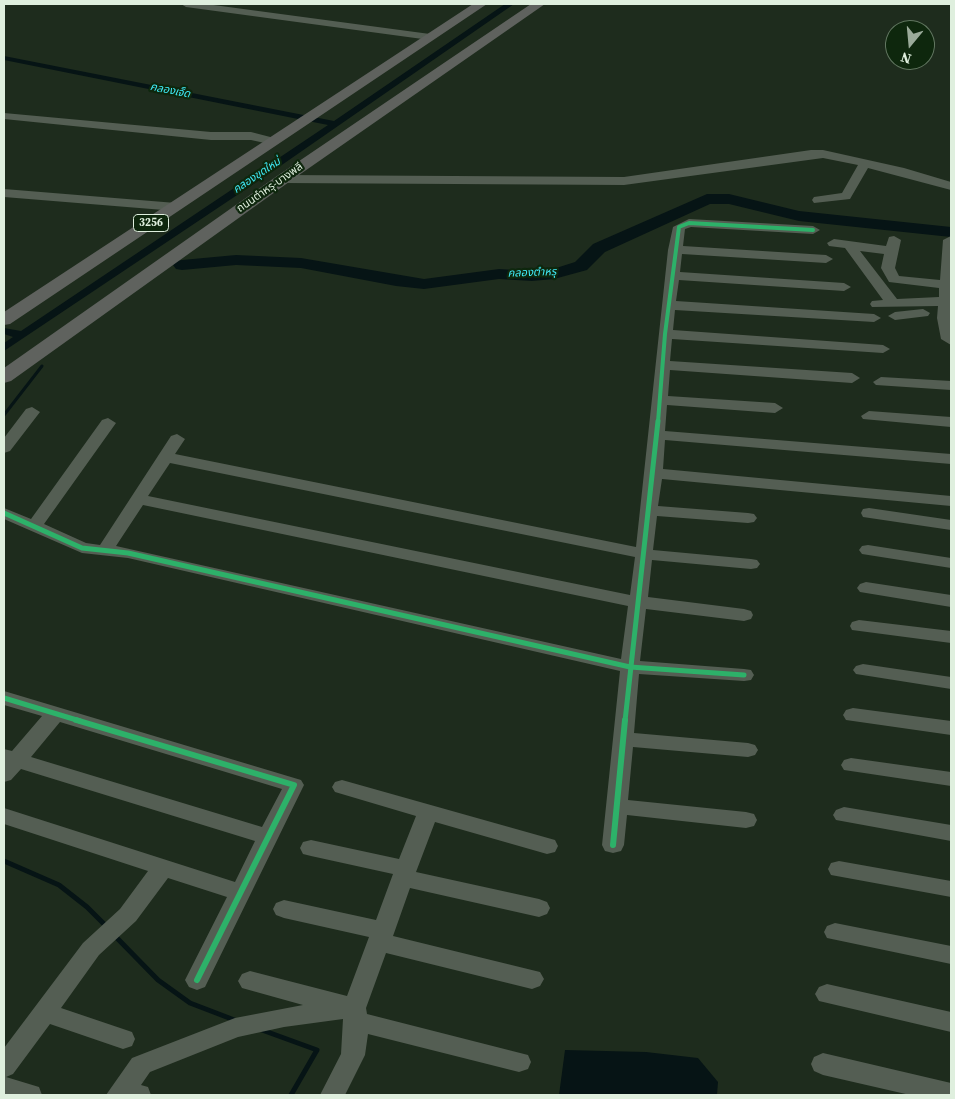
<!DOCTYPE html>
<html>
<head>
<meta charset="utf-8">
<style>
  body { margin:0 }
  #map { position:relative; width:955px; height:1099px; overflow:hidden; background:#1e2c1d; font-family:"Source Serif 4",serif }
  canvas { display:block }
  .frame { position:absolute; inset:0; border:5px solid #dfefde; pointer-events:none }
  .north { position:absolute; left:885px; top:20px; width:50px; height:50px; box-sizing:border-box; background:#0e270d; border:1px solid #627761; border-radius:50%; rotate:197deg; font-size:14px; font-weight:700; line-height:20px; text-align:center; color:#dfefde }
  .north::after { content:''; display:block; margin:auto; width:18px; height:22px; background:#9bab9a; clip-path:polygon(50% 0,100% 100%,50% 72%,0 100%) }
</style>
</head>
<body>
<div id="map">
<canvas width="955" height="1099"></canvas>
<div class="frame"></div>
<div class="north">N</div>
</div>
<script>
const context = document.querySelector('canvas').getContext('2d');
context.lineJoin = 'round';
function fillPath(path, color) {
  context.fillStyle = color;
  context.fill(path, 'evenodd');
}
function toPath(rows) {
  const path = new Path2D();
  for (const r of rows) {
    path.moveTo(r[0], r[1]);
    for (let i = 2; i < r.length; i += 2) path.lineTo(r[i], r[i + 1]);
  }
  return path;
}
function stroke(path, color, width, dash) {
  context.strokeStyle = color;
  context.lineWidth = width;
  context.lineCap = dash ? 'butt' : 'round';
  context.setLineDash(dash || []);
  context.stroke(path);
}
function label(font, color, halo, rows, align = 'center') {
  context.font = font + ' "Source Serif 4","Noto Sans Thai",serif';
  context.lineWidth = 4.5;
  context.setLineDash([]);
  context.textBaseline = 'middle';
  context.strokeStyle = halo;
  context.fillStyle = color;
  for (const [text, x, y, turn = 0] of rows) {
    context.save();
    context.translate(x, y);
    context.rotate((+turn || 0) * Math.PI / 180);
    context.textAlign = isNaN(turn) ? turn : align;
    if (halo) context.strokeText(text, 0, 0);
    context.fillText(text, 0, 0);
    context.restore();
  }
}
fillPath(toPath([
  [565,1050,646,1052,698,1058,718,1082,717,1095,559,1095]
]), '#061415');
stroke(toPath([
  [4,415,42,366]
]), '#061415', 3);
stroke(toPath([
  [4,861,59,885,87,907,106,926],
  [114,935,158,980,190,1003,237,1021],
  [262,1030,317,1050,291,1095]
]), '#061415', 5);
fillPath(toPath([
  [505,4,514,4,276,169,4,351,4,343,13,337,4,334,4,328,21,331,328,125,4,60,4,56,334,121,505,4]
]), '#061415');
fillPath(toPath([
  [707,194,729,194,799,211,951,227,951,237,799,221,729,204,710,204,605,252,587,270,554,279,532,281,499,279,424,289,396,286,301,268,236,265,182,270,176,269,173,265,176,261,182,260,236,255,301,258,424,279,499,269,532,271,553,269,575,262,593,244,707,194]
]), '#061415');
fillPath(toPath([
  [181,4,206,4,430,34,435,37,430,40,186,7,181,4],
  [4,113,211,132,251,132,278,139,280,141,274,145,251,140,211,140,4,119,4,113],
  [811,150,823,150,904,168,951,182,951,190,868,168,850,199,814,203,812,200,814,197,842,193,858,165,823,158,624,185,283,183,277,179,283,175,624,177,811,150],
  [4,189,176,203,182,207,176,211,4,197,4,189],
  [689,219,813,226,820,230,813,234,691,227,685,229,683,246,826,255,833,259,826,263,682,254,680,272,844,283,851,287,844,291,679,280,676,301,874,314,881,318,874,322,675,310,673,330,883,345,890,349,883,353,672,339,670,361,852,373,860,378,852,383,670,370,668,396,775,403,783,408,775,413,667,405,665,431,951,454,951,464,665,440,663,469,951,496,951,506,662,479,658,506,748,513,754,514,757,518,754,522,748,523,657,516,653,550,751,559,757,560,760,564,757,568,751,569,652,560,648,597,744,609,751,611,753,615,751,619,744,621,646,609,640,661,744,669,751,670,754,675,751,680,744,681,639,674,634,733,748,743,755,745,758,750,755,755,748,757,633,747,628,800,746,812,754,814,757,820,754,826,746,828,627,815,624,845,621,851,613,853,605,851,602,845,620,671,128,558,82,553,4,519,4,508,31,519,102,420,108,418,116,423,44,524,86,543,100,545,171,436,177,434,185,439,175,454,636,547,668,250,673,227,689,219],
  [170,463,635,557,630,595,148,496,170,463],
  [143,505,628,606,621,659,116,546,143,505],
  [894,236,901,240,895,268,899,276,940,280,943,240,951,236,951,345,941,339,937,318,938,306,872,307,870,304,872,301,883,300,845,248,829,246,827,243,834,239,886,246,889,237,894,236],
  [860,251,884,254,881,268,889,282,939,288,939,297,897,299,860,251],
  [923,309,930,313,928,316,895,320,888,316,895,312,923,309],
  [881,377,951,381,951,390,876,385,873,382,881,377],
  [32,407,40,412,10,451,4,453,4,438,26,409,32,407],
  [869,411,951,417,951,427,863,419,861,416,869,411],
  [869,508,951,520,951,530,863,517,861,513,863,509,869,508],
  [868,545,951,558,951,568,862,554,859,550,862,546,868,545],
  [866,582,951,595,951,607,860,592,857,588,860,584,866,582],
  [859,620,951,631,951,643,852,630,850,626,852,622,859,620],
  [863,664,951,677,951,689,856,674,853,670,856,666,863,664],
  [4,691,301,780,304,785,205,987,197,990,189,987,185,980,227,897,168,878,136,921,99,955,61,1008,132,1032,135,1039,132,1046,123,1049,50,1024,13,1074,6,1077,39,1087,42,1095,4,1095,4,1048,83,943,120,909,148,871,4,824,4,808,235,882,255,841,21,769,11,780,4,782,4,749,12,751,42,716,4,705,4,691],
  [60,722,282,789,262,827,31,757,60,722],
  [853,708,951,721,951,735,846,720,843,715,846,710,853,708],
  [851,758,951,772,951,786,844,770,841,765,844,760,851,758],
  [342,780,555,840,558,846,555,852,547,854,435,822,416,872,539,899,547,902,550,908,547,914,539,917,410,888,393,936,540,972,544,979,540,986,532,989,386,953,366,1008,367,1014,528,1055,531,1062,528,1069,519,1072,368,1034,365,1055,345,1095,320,1095,341,1054,343,1019,284,1027,238,1037,150,1072,141,1085,148,1087,151,1095,106,1095,132,1058,235,1018,303,1005,242,988,238,981,242,974,250,971,347,996,369,937,284,918,276,915,273,909,276,903,284,900,376,920,393,874,311,856,303,854,300,848,303,842,311,840,399,859,416,816,335,792,332,787,335,782,342,780],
  [844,807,951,825,951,841,836,820,833,815,836,810,844,807],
  [839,861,951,881,951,897,831,875,828,869,831,863,839,861],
  [835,923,951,946,951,964,827,938,824,932,827,926,835,923],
  [827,984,951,1012,951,1032,819,1001,815,994,819,987,827,984],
  [823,1053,951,1083,951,1095,910,1095,823,1075,814,1071,811,1064,814,1057,823,1053]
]), '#545e53');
fillPath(toPath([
  [473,4,487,4,10,324,4,325,4,312,473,4],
  [531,4,545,4,289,182,11,381,4,383,4,368,277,176,531,4]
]), '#5f625e');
stroke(toPath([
  [658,422,665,334,679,227,689,223,813,230]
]), '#2db169', 4);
stroke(toPath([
  [4,513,82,548,128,553,630,667,744,675],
  [4,698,80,721],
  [625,721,658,421]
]), '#2db169', 5);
stroke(toPath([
  [76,720,294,785,197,980],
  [613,845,625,720]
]), '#2db169', 6);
label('italic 11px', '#40edfb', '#0e270d', [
  ["คลองเจ็ด",170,91,11],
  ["คลองขุดใหม่",257,176,-34],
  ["คลองตำหรุ",532,273,-2]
]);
label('11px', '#dfefde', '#0e270d', [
  ["ถนนตำหรุ-บางพลี",270,188,-35]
]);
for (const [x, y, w] of [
  [151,223,35]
]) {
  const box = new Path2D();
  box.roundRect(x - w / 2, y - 8.5, w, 17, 4);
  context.fillStyle = '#0e270d';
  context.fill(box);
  stroke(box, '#dfefde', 1);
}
label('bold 11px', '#dfefde', null, [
  ["3256",151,223]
]);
</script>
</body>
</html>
